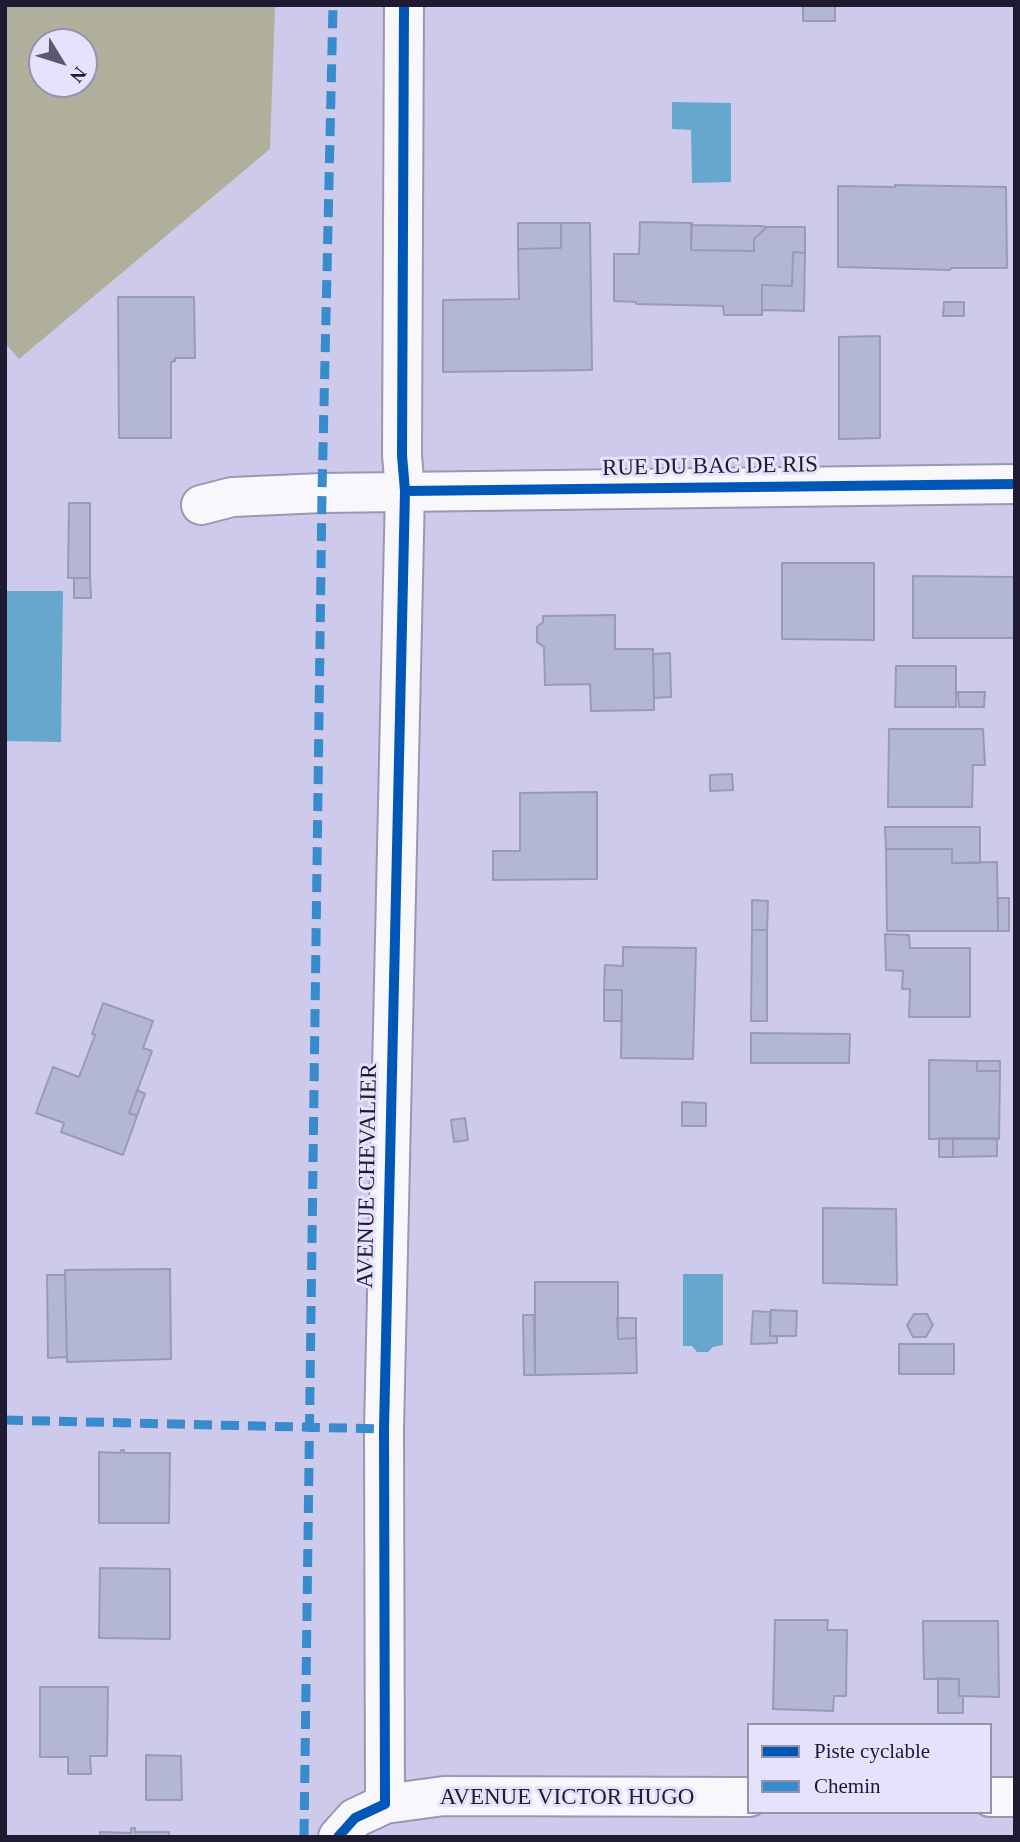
<!DOCTYPE html>
<html>
<head>
<meta charset="utf-8">
<style>
  body { margin:0 }
  #map { position:relative; width:1020px; height:1842px; overflow:hidden; background:#cecaec; font-family:"Times New Roman",serif }
  canvas { display:block }
  .frame { position:absolute; inset:0; border:7px solid #1e1a32; pointer-events:none }
  .legend { position:absolute; left:747px; top:1723px; width:245px; height:91px; box-sizing:border-box; background:#e5e2fc; border:2px solid #9592ab; margin:0; padding:9px 12px; list-style:none; font-size:21px; color:#1e1a32 }
  .legend li { display:flex; align-items:center; gap:14px; height:35px }
  .legend b { width:35px; border:2px solid #9592ab }
  .north { position:absolute; left:28px; top:28px; width:70px; height:70px; box-sizing:border-box; background:#e5e2fc; border:2px solid #9592ab; border-radius:50%; rotate:128deg; font-size:19px; font-weight:700; line-height:28px; text-align:center; color:#1e1a32 }
  .north::after { content:''; display:block; margin:auto; width:24px; height:32px; background:#5c5873; clip-path:polygon(50% 0,100% 100%,50% 72%,0 100%) }
</style>
</head>
<body>
<div id="map">
<canvas width="1020" height="1842"></canvas>
<div class="frame"></div>
<ul class="legend">
<li><b style="height:9px;background:#0057b8"></b>Piste cyclable</li>
<li><b style="height:9px;background:#388cce"></b>Chemin</li>
</ul>
<div class="north">N</div>
</div>
<script>
const context = document.querySelector('canvas').getContext('2d');
context.lineJoin = 'round';
function fillPath(path, color) {
  context.fillStyle = color;
  context.fill(path, 'evenodd');
}
function toPath(rows) {
  const path = new Path2D();
  for (const r of rows) {
    path.moveTo(r[0], r[1]);
    for (let i = 2; i < r.length; i += 2) path.lineTo(r[i], r[i + 1]);
  }
  return path;
}
function stroke(path, color, width, dash) {
  context.strokeStyle = color;
  context.lineWidth = width;
  context.lineCap = dash ? 'butt' : 'round';
  context.setLineDash(dash || []);
  context.stroke(path);
}
function label(font, color, halo, rows, align = 'center') {
  context.font = font + ' "Times New Roman",serif';
  context.lineWidth = 6;
  context.setLineDash([]);
  context.textBaseline = 'middle';
  context.strokeStyle = halo;
  context.fillStyle = color;
  for (const [text, x, y, turn = 0] of rows) {
    context.save();
    context.translate(x, y);
    context.rotate((+turn || 0) * Math.PI / 180);
    context.textAlign = isNaN(turn) ? turn : align;
    if (halo) context.strokeText(text, 0, 0);
    context.fillText(text, 0, 0);
    context.restore();
  }
}
fillPath(toPath([
  [5,5,275,5,270,149,19,359,5,343],
  [42,42,84,42,84,84,42,84]
]), '#b0af9c');
fillPath(toPath([
  [672,102,731,103,731,182,692,183,691,130,672,129],
  [5,591,63,591,61,742,5,741],
  [683,1274,723,1274,723,1345,713,1347,708,1352,697,1352,692,1346,683,1346]
]), '#67a7ce');
const building = toPath([
  [803,5,835,5,835,21,803,21,803,5],
  [895,185,1006,187,1007,268,951,268,950,270,838,267,838,186,895,187,895,185],
  [640,222,692,223,691,250,754,251,754,239,767,227,805,227,805,253,793,252,792,286,762,285,762,315,724,315,723,306,636,304,636,302,614,301,614,254,639,254,640,222],
  [518,223,561,223,561,248,518,249,518,223],
  [561,223,590,223,592,370,443,372,443,300,519,299,518,249,561,248,561,223],
  [691,225,760,226,767,227,754,239,754,251,691,250,691,225],
  [793,252,805,253,804,311,762,310,762,285,792,286,793,252],
  [118,297,194,297,195,358,175,358,175,361,171,362,171,438,119,438,118,297],
  [944,302,964,302,964,316,943,316,944,302],
  [880,336,880,438,839,439,839,337,880,336],
  [69,503,90,503,90,578,68,578,69,503],
  [782,563,874,563,874,640,782,639,782,563],
  [913,576,1015,577,1015,638,913,638,913,576],
  [74,578,90,578,91,598,74,598,74,578],
  [615,615,615,649,653,649,654,710,591,711,590,684,545,685,544,647,537,642,537,627,543,622,543,616,615,615],
  [670,653,671,697,654,698,653,654,670,653],
  [896,666,956,666,956,707,895,707,896,666],
  [958,692,985,692,984,707,959,707,958,692],
  [889,729,983,729,985,765,973,765,972,807,888,807,889,729],
  [732,774,733,790,710,791,710,775,732,774],
  [597,792,597,879,493,880,493,851,520,851,520,793,597,792],
  [885,827,980,827,980,863,952,863,952,849,886,849,885,827],
  [886,849,952,849,952,863,997,862,998,931,887,931,886,849],
  [998,898,1009,898,1009,931,998,931,998,898],
  [752,900,768,901,767,930,752,930,752,900],
  [752,930,767,930,767,1021,751,1021,752,930],
  [885,934,909,935,910,948,970,948,970,1017,909,1017,910,989,902,989,903,971,886,970,885,934],
  [623,947,696,948,693,1059,621,1058,622,990,604,990,605,965,623,966,623,947],
  [604,990,622,990,622,1021,604,1021,604,990],
  [103,1003,153,1021,143,1048,152,1051,129,1113,137,1116,123,1155,61,1132,64,1123,36,1113,53,1067,79,1077,95,1035,92,1034,103,1003],
  [751,1033,850,1034,849,1063,751,1063,751,1033],
  [929,1060,977,1061,977,1071,1000,1071,999,1139,929,1139,929,1060],
  [977,1061,1000,1061,1000,1071,977,1071,977,1061],
  [137,1090,145,1094,137,1116,129,1113,137,1090],
  [682,1102,706,1103,706,1126,682,1126,682,1102],
  [465,1118,468,1140,454,1142,451,1120,465,1118],
  [939,1138,953,1138,953,1157,939,1157,939,1138],
  [953,1138,997,1138,997,1156,953,1157,953,1138],
  [823,1208,896,1209,897,1285,823,1283,823,1208],
  [170,1269,171,1359,67,1362,65,1270,170,1269],
  [47,1275,65,1275,67,1357,48,1358,47,1275],
  [535,1282,618,1282,618,1339,636,1338,637,1373,535,1375,535,1282],
  [771,1310,797,1311,796,1336,770,1336,771,1310],
  [753,1311,770,1312,770,1336,777,1336,777,1343,751,1344,753,1311],
  [914,1314,927,1314,933,1325,926,1337,913,1337,907,1325,914,1314],
  [523,1315,534,1315,535,1375,524,1375,523,1315],
  [617,1318,636,1318,636,1338,618,1339,617,1318],
  [899,1344,954,1344,954,1374,899,1374,899,1344],
  [121,1450,124,1450,124,1453,170,1453,169,1523,99,1523,99,1452,121,1453,121,1450],
  [100,1568,170,1569,170,1639,99,1638,100,1568],
  [775,1620,828,1620,827,1630,847,1630,846,1696,834,1696,833,1711,773,1709,775,1620],
  [923,1621,998,1621,999,1697,959,1696,959,1679,924,1679,923,1621],
  [938,1678,959,1679,959,1696,963,1696,963,1713,938,1713,938,1678],
  [40,1687,108,1687,107,1756,90,1756,91,1774,68,1774,68,1757,40,1757,40,1687],
  [146,1755,181,1756,182,1800,146,1800,146,1755],
  [131,1828,135,1828,135,1832,169,1832,169,1837,100,1837,100,1832,131,1833,131,1828]
]);
fillPath(building, '#b4b7d3');
stroke(building, '#999bb4', 2);
const minor = toPath([
  [201,505,232,497,322,493,1015,484],
  [990,1797,1015,1797],
  [385,1804,444,1796,749,1797],
  [338,1837,355,1818,385,1804,384,1429,405,491,402,455,404,5]
]);
stroke(minor, '#9a97b1', 42);
stroke(minor, '#f8f7fc', 38);
stroke(toPath([
  [5,1420,384,1429],
  [304,1837,322,493,333,5]
]), '#388cce', 9, [18, 9]);
stroke(toPath([
  [405,491,1015,484],
  [338,1837,355,1818,385,1804,384,1429,405,491,402,455,404,5]
]), '#0057b8', 10);
label('23px', '#1e1a32', '#e5e2fc', [
  ["RUE DU BAC DE RIS",710,467,-1],
  ["AVENUE CHEVALIER",368,1176,-89],
  ["AVENUE VICTOR HUGO",567,1798]
]);
</script>
</body>
</html>
